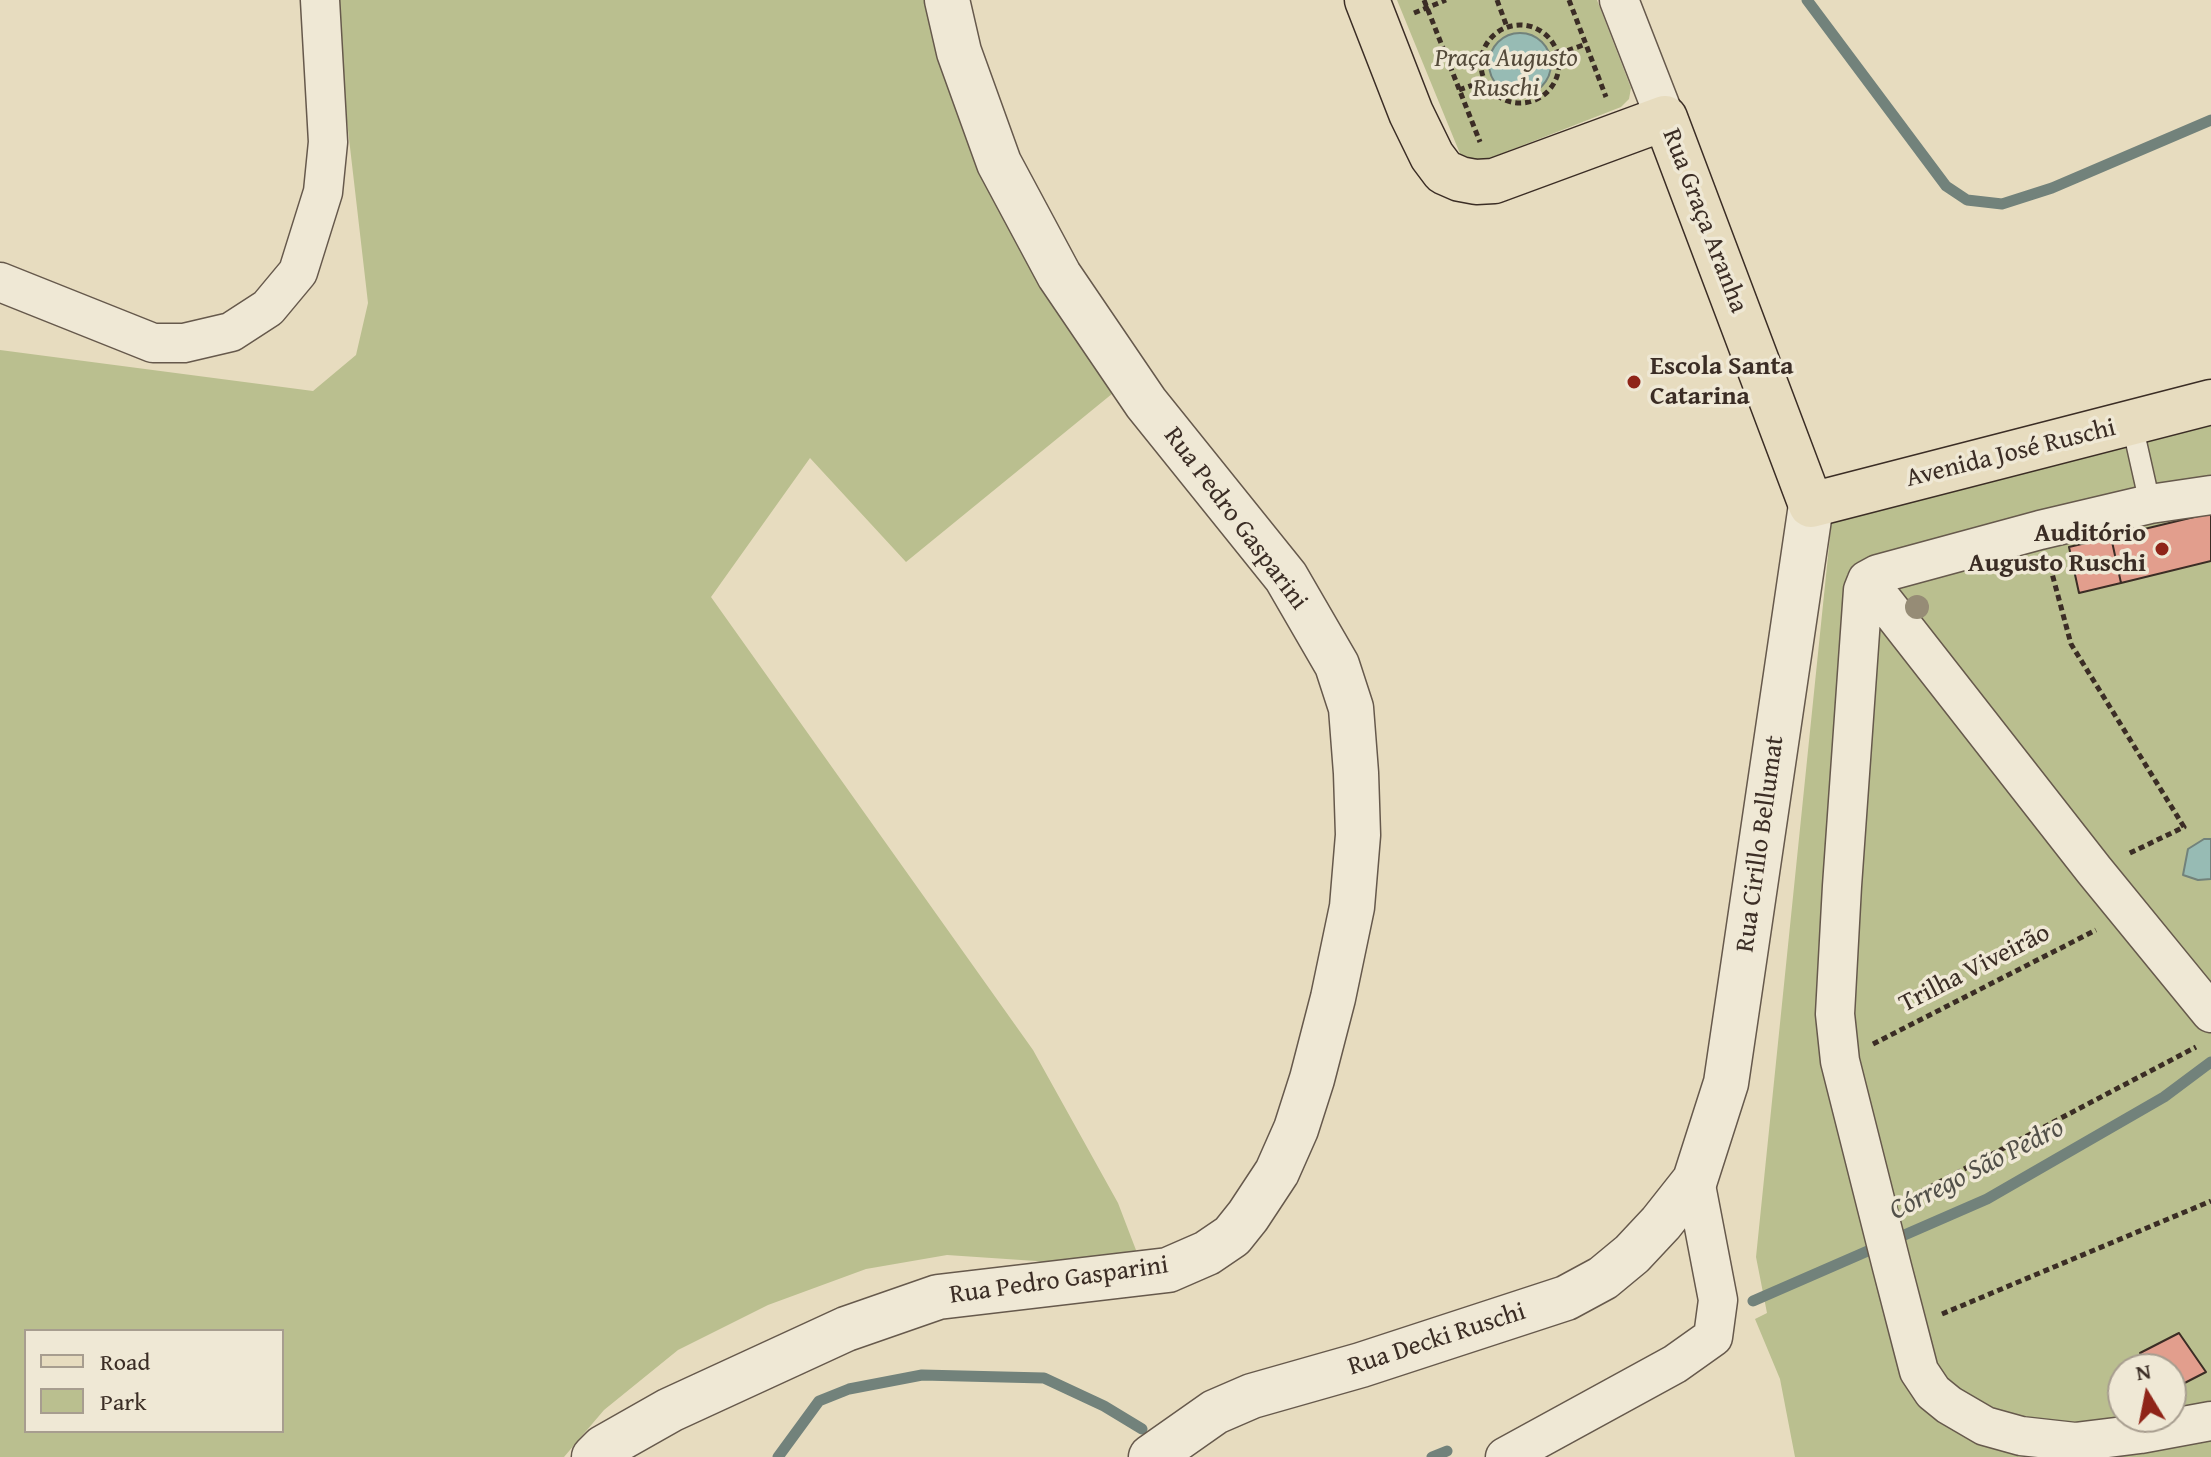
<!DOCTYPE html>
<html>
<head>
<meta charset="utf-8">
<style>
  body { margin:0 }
  #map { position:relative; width:2211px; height:1457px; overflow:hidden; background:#e7dcbf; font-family:"Gentium Book Plus",serif }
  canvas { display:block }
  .legend { position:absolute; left:24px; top:1329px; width:260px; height:104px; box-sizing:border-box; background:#efe8d5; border:2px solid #a79d8f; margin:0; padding:10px 14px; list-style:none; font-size:24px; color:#3b2d25 }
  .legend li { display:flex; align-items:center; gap:16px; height:40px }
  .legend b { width:40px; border:2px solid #a79d8f }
  .north { position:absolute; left:2107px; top:1353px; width:80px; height:80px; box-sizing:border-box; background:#efe8d5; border:2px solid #a79d8f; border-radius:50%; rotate:350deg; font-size:22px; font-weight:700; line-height:32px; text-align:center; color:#3b2d25 }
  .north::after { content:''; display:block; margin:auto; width:28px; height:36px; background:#8f2418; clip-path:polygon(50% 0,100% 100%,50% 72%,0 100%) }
</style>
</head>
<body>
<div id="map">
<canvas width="2211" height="1457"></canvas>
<ul class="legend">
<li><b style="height:10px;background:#e7dcbf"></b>Road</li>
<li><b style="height:22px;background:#babf8f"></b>Park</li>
</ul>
<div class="north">N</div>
</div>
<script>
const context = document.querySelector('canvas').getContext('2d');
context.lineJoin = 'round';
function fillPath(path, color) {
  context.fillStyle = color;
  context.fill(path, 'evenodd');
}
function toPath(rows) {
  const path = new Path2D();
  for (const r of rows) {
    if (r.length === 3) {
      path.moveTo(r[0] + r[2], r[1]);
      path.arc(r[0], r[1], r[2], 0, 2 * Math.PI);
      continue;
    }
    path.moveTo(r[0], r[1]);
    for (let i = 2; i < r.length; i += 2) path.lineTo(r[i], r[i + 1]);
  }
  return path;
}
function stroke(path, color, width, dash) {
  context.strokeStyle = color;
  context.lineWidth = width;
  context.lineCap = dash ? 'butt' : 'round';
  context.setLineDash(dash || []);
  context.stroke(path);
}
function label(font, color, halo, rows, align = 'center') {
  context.font = font + ' "Gentium Book Plus",serif';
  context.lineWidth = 7;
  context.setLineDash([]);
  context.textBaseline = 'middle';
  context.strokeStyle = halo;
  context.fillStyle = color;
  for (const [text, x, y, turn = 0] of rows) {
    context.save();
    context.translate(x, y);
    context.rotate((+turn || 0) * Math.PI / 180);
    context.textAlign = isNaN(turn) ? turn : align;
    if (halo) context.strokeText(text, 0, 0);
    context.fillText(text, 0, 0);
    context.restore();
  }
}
fillPath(toPath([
  [333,0,936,0,1118,389,906,562,810,458,711,597,1033,1050,1118,1203,1144,1271,1112,1275,1036,1261,947,1255,866,1269,768,1305,678,1350,604,1410,564,1457,0,1457,0,350,313,391,356,355,368,303],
  [26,1331,282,1331,282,1431,26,1431],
  [1397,0,1597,0,1631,88,1629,99,1621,107,1480,162,1461,156],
  [2211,421,2211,1457,1795,1457,1780,1379,1755,1319,1767,1313,1756,1257,1832,517],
  [2123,1369,2171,1369,2171,1417,2123,1417]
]), '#babf8f');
const water = toPath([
  [1520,64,31],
  [2204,839,2211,839,2211,879,2198,880,2183,875,2188,849,2204,839]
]);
fillPath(water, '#97bbb4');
stroke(water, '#72827b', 2);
stroke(toPath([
  [1807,0,1946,186,1967,200,2002,204,2052,188,2211,120],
  [1753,1301,1987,1199,2164,1097,2211,1062],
  [778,1457,819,1401,849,1389,922,1375,1044,1378,1104,1406,1142,1429],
  [1432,1457,1447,1451]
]), '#72827b', 11);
const building = toPath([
  [2211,513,2211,561,2121,583,2111,537,2211,513],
  [2111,537,2121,583,2079,593,2069,547,2111,537],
  [2179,1333,2206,1372,2171,1390,2171,1369,2150,1369,2140,1353,2179,1333]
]);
fillPath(building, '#e29e8d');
stroke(building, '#3b2d25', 2);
const service = toPath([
  [2132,424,2150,504]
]);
const minor = toPath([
  [1619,0,1665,118],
  [0,282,153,343,184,343,231,332,268,308,298,272,323,192,328,142,320,0],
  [2211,495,2150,504,2040,530,1878,574,1867,580,1863,590,1842,886,1835,1014,1840,1061,1892,1267,1919,1371,1933,1392,1949,1405,1985,1426,2021,1436,2075,1442,2140,1434,2211,1421],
  [1867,580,2094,870,2211,1013],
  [1505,1457,1675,1364,1713,1337,1718,1300,1695,1180]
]);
const tertiary = toPath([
  [594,1457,603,1448,670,1410,846,1329,938,1297,1168,1270,1207,1253,1232,1236,1248,1216,1277,1172,1296,1129,1312,1079,1333,998,1352,907,1358,835,1356,773,1351,708,1337,665,1286,577,1146,403,1059,275,999,163,959,52,947,0],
  [1151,1457,1215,1412,1252,1396,1361,1365,1566,1298,1603,1278,1632,1254,1661,1223,1695,1180,1726,1083,1811,505]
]);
const primary = toPath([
  [1367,0,1411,113,1432,156,1444,172,1460,179,1476,182,1494,181,1665,118,1811,505,2211,402]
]);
stroke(service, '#66594c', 23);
stroke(minor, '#66594c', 41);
stroke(tertiary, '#66594c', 47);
stroke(primary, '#3b2d25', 47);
stroke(toPath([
  [1424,0,1480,142],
  [1497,0,1507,27],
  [1569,0,1606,97],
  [1414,13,1446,0],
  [1520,64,39],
  [1558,54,1586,44],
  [1459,90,1484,81],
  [2050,566,2071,644,2184,827,2128,854],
  [1873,1044,2096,930],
  [1911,1197,2196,1047],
  [1942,1314,2211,1201]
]), '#3b2d25', 5, [6, 4]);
stroke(service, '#efe8d5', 20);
stroke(minor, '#efe8d5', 38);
stroke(tertiary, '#efe8d5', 44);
stroke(primary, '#e7dcbf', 44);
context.fillStyle = '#968c76';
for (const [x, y] of [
  [1917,607]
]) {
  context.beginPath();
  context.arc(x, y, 12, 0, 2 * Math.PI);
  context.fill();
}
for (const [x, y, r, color] of [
  [1634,382,8,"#8f2418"],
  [2162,549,8,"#8f2418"]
]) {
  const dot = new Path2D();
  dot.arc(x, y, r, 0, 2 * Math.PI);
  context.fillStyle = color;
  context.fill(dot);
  stroke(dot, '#efe8d5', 3);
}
label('italic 26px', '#544a3a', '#efe8d5', [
  ["Praça Augusto",1506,59],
  ["Ruschi",1506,89]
]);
label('26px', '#3b2d25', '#efe8d5', [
  ["Rua Graça Aranha",1704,221,69],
  ["Avenida José Ruschi",2011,454,-14],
  ["Rua Pedro Gasparini",1235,519,53],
  ["Rua Cirillo Bellumat",1761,844,-82],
  ["Trilha Viveirão",1975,969,-27],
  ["Rua Pedro Gasparini",1059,1281,-8],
  ["Rua Decki Ruschi",1437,1340,-18]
]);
label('bold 26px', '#3b2d25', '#efe8d5', [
  ["Escola Santa",1650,367],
  ["Catarina",1650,397],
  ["Auditório",2146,534,"right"],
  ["Augusto Ruschi",2146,564,"right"]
], 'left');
label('italic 28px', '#525049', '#efe8d5', [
  ["Córrego São Pedro",1977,1170,-27]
]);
</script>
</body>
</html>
